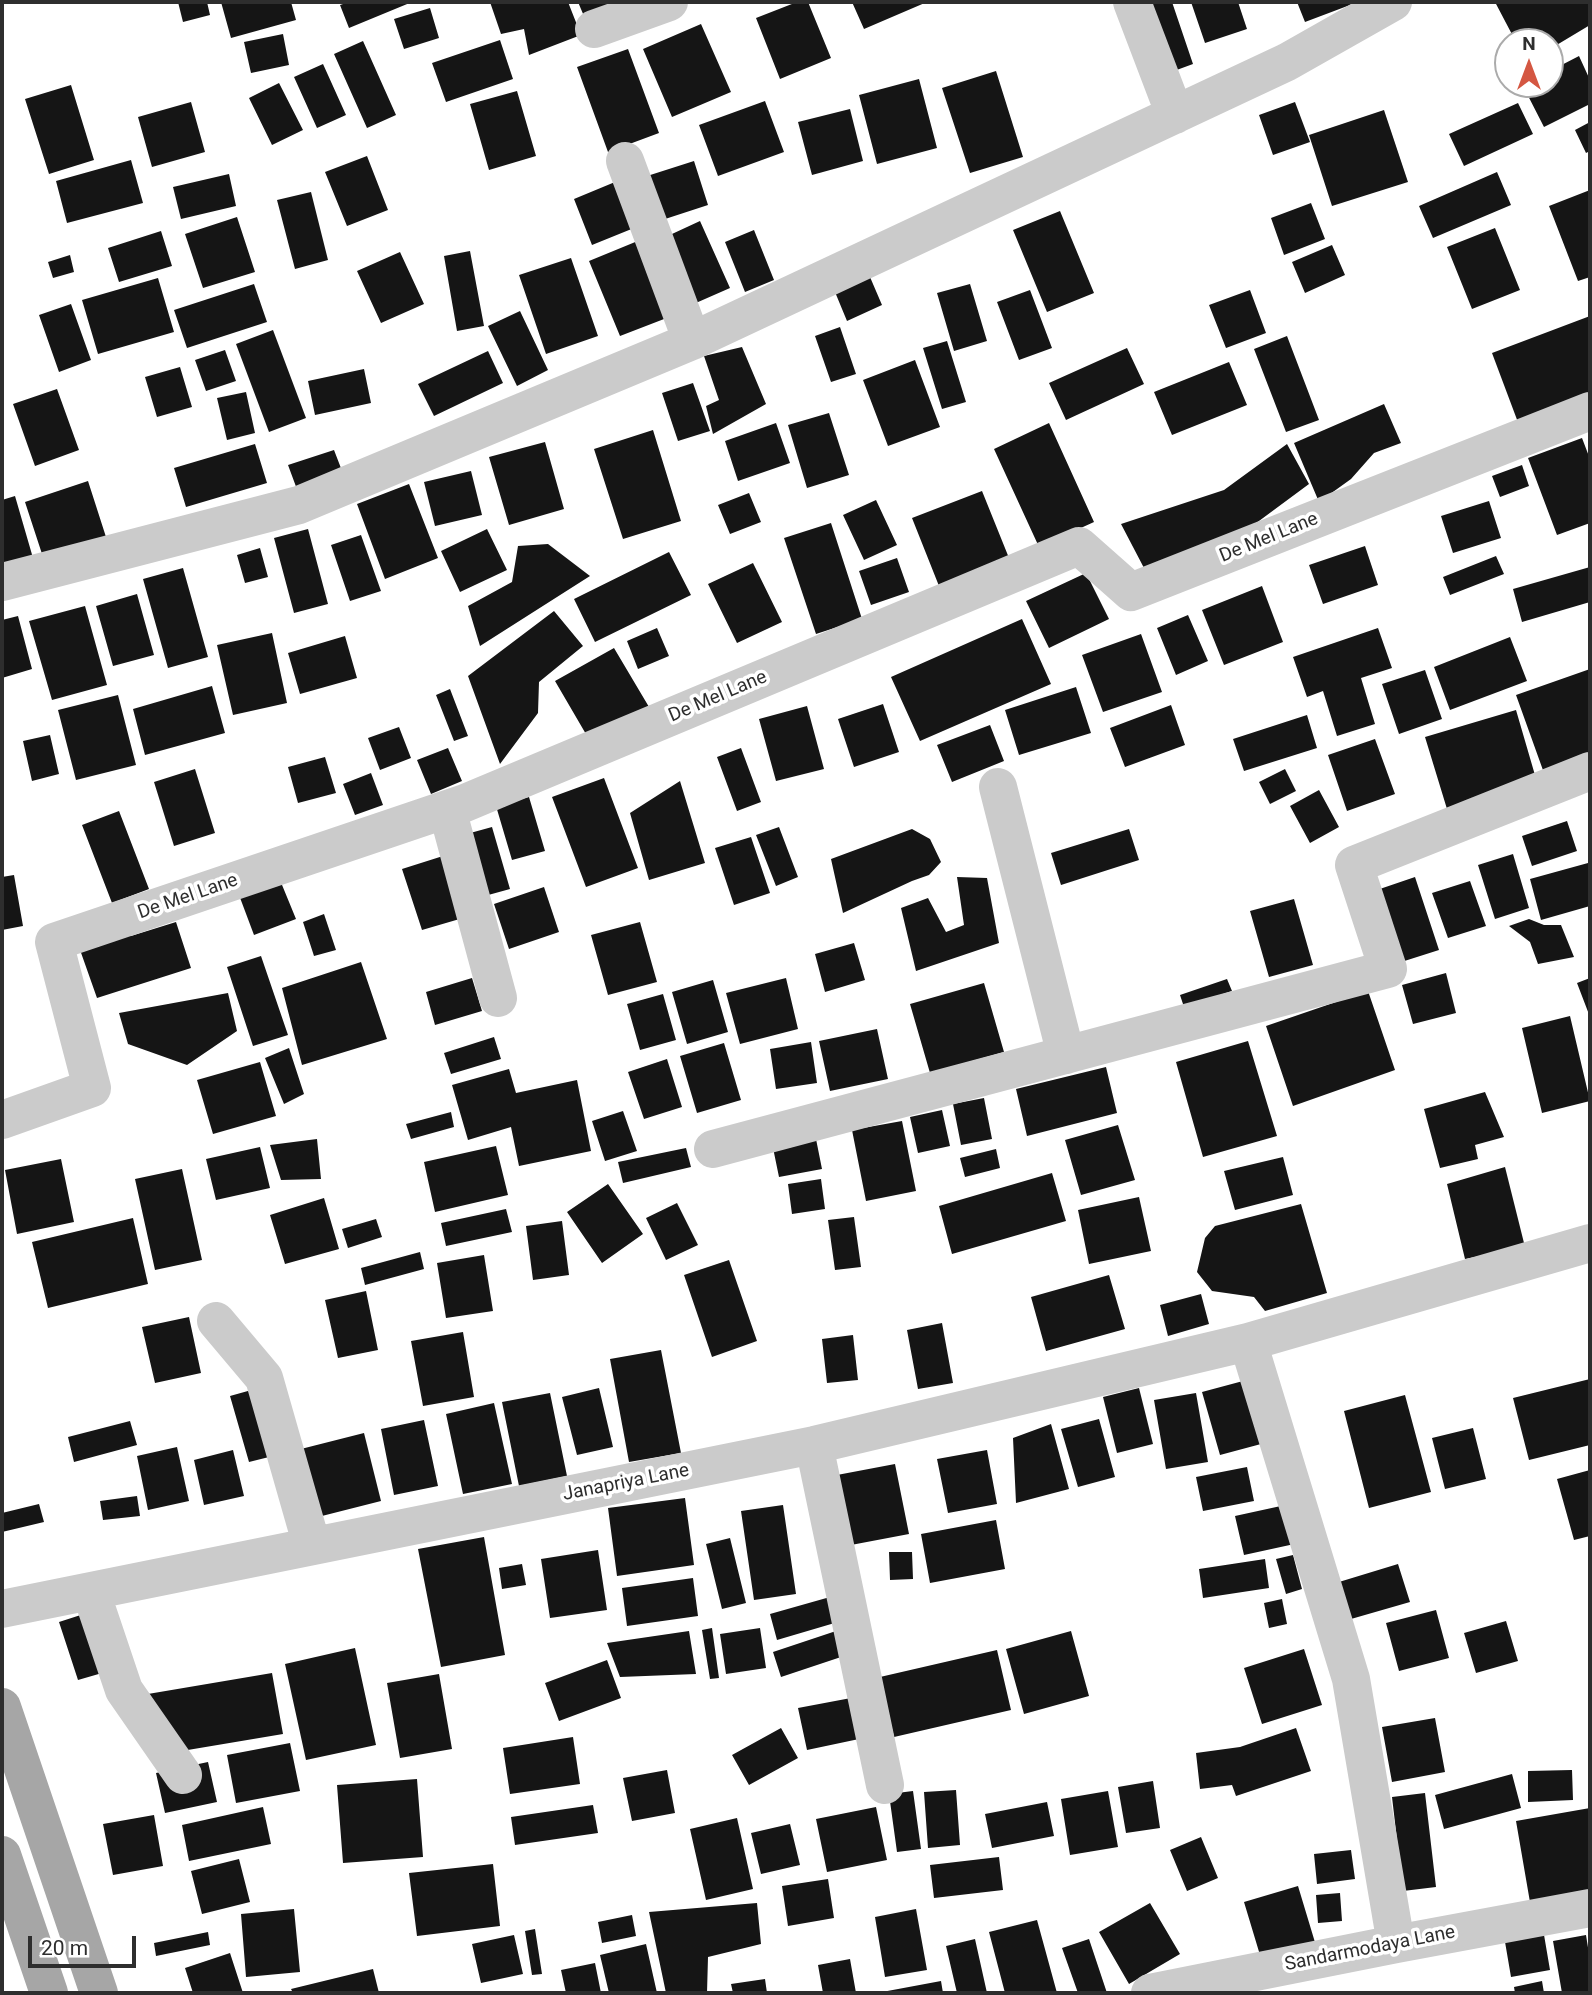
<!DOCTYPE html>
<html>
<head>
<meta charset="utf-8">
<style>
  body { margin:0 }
  #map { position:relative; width:1592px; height:1995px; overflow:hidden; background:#fff; font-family:Roboto,sans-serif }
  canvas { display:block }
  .frame { position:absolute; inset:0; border:4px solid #2e2e2e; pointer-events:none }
  .north { position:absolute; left:1494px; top:28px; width:70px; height:70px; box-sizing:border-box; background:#fff; border:2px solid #ababab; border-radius:50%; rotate:0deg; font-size:19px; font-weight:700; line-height:28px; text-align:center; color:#2e2e2e }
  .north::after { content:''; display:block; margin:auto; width:24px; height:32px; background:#d45742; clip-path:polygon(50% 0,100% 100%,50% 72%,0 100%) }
  .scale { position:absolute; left:28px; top:1936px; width:108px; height:32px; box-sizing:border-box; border:4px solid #2e2e2e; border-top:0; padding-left:9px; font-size:21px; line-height:24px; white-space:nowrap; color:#2e2e2e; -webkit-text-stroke:5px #fff; paint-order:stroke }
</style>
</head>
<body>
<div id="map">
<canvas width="1592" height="1995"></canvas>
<div class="frame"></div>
<div class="north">N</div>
<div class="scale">20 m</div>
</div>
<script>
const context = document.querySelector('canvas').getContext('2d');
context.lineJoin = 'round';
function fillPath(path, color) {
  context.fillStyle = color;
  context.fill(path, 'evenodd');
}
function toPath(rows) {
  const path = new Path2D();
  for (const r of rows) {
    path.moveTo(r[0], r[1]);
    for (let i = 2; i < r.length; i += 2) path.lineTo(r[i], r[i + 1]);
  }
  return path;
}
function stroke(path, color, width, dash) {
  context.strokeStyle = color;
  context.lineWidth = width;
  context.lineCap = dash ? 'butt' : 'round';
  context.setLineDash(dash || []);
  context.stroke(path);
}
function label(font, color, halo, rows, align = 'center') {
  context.font = font + ' Roboto,sans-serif';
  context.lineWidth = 7;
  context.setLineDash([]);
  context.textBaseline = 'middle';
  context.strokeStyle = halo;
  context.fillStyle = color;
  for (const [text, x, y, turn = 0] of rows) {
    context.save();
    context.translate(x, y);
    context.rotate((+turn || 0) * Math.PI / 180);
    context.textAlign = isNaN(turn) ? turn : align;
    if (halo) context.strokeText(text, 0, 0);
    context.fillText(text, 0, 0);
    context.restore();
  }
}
fillPath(toPath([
  [178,2,207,2,210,15,183,22],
  [221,2,291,2,296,20,231,38],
  [349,2,412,2,349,28,340,5],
  [490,2,568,2,581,35,529,55,524,29,501,34],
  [578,2,629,2,589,28],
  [797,2,808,2,831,58,780,79,756,18],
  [852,2,927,2,864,29],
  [1137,2,1172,2,1193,64,1163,75],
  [1191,2,1238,2,1247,29,1205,43],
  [1297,2,1358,2,1305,22],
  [1495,2,1590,2,1590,25,1550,49,1550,42,1516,42],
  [430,8,439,38,404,49,394,19],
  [701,24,731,92,672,117,643,49],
  [283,34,289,65,251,73,244,42],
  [500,40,513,79,446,102,432,63],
  [363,41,396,115,367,128,334,54],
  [628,49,659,133,608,152,577,67],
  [1579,56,1590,80,1590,104,1544,127,1522,84,1550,84,1550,71],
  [323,64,346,115,317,128,294,77],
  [996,71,1023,157,970,173,942,88],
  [919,79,937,148,877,164,859,95],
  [279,83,303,130,272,145,249,98],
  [71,85,94,160,49,174,25,99],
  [517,91,536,156,489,170,470,104],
  [765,101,784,152,718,176,699,125],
  [191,102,205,152,152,167,138,117],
  [1295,102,1310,142,1273,155,1259,115],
  [1518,103,1533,134,1464,166,1449,134],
  [850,109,863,161,812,175,798,122],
  [1384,110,1408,182,1332,206,1309,135],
  [1590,122,1590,151,1586,153,1575,130],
  [367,156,388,210,347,226,325,172],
  [131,160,143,203,67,223,56,181],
  [694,161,708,205,659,221,644,177],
  [1497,172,1511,205,1433,238,1419,206],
  [229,174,236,206,181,219,173,187],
  [615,182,634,228,592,245,574,199],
  [1590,190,1590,277,1578,281,1549,206],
  [311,192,328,260,295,269,277,200],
  [1311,203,1325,239,1284,255,1271,218],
  [1060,211,1094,293,1047,312,1013,230],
  [237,217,255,272,203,288,185,234],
  [700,221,730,288,689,306,659,240],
  [1495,228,1520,290,1472,309,1447,247],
  [754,230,774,280,745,292,725,242],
  [161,231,172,266,119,282,108,248],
  [645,238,677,314,620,336,589,261],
  [1332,245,1345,275,1305,293,1292,262],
  [470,251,484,326,457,331,444,256],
  [400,252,424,304,381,323,357,271],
  [70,255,74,272,53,278,48,262],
  [571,258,598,336,546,354,519,275],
  [870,277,882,305,847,321,835,292],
  [158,278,174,332,98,354,82,300],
  [254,284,267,322,187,348,174,310],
  [970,284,987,341,954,351,937,293],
  [1030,290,1052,348,1019,360,997,302],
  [1250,290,1266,333,1226,348,1209,305],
  [71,304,91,360,59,372,39,315],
  [520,311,548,370,517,386,488,326],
  [1590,316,1590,398,1519,425,1492,353],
  [840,327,856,374,831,382,815,336],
  [273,330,306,418,269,432,236,344],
  [1287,336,1319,420,1286,432,1254,349],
  [947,341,966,402,942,409,923,348],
  [742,347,766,404,713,434,706,406,719,400,704,356],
  [1127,348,1144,384,1066,420,1049,383],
  [225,350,236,381,206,391,195,360],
  [488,351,503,383,434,416,418,384],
  [915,360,940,427,888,446,863,380],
  [1229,362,1247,405,1172,435,1154,392],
  [180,367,192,407,157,417,145,377],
  [364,369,371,403,315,415,308,381],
  [693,383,710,431,678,441,662,393],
  [57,389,79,450,35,466,13,404],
  [246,392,255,433,227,440,217,398],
  [1384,404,1401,443,1374,453,1351,479,1319,502,1294,443],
  [829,413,849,475,807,488,788,425],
  [776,423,790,463,738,481,725,441],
  [1049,423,1094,522,1039,547,994,449],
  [653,430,681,521,623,539,594,449],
  [1582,438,1590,459,1590,523,1557,535,1528,458],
  [545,442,564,509,509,525,489,457],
  [255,444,267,483,186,507,174,468],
  [1287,444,1309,484,1236,538,1144,568,1121,524,1224,490],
  [334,450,344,476,298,492,288,465],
  [1522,465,1529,486,1500,497,1492,476],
  [471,471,482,515,435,526,424,482],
  [88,481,106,537,43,557,25,502],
  [409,484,438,558,385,579,357,504],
  [982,491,1009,558,939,586,912,518],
  [749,493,761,522,730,534,718,505],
  [15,496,33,558,2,564,2,500],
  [876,500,897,545,864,560,843,515],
  [1489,501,1501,538,1453,553,1441,516],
  [831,523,862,619,816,634,784,538],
  [308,529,328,604,294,613,274,538],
  [487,529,507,570,460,592,441,551],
  [361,535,381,591,350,601,331,545],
  [548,544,590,576,480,646,468,606,512,582,518,546],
  [1365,546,1378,585,1323,604,1309,565],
  [260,548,268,577,245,583,237,555],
  [669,552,691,595,595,642,574,599],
  [1496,556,1504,574,1450,595,1443,577],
  [897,558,909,592,871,605,859,571],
  [753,563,782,622,737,643,708,584],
  [1590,567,1590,602,1522,622,1513,589],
  [183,568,208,657,168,668,143,579],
  [1086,573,1109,619,1049,648,1026,601],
  [1262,586,1283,642,1224,665,1202,610],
  [137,594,154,655,113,666,96,606],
  [85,606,107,685,52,700,29,621],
  [554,611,583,646,539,682,538,713,500,764,468,676],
  [1188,615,1208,661,1176,675,1157,628],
  [18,616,32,669,2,678,2,620],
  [1022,619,1051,684,920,741,891,677],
  [657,628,669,656,638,669,627,641],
  [1378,628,1392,668,1361,678,1375,724,1337,736,1323,691,1307,697,1293,657],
  [272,633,287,703,233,715,217,645],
  [1141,634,1162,692,1103,712,1082,655],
  [345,636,357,678,300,694,288,653],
  [1510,637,1527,681,1450,710,1434,667],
  [614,648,649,707,590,741,555,681],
  [1590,669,1590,757,1544,773,1516,695],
  [1425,670,1442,719,1399,734,1382,684],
  [212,686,225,733,145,755,133,709],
  [1076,687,1091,733,1019,755,1005,710],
  [450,689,468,736,454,741,436,695],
  [118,695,136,765,76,780,58,710],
  [883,704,899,752,854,767,838,719],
  [1171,705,1185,745,1125,767,1110,728],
  [807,706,824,769,776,781,759,719],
  [1516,710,1537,782,1447,809,1425,737],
  [1307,715,1317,748,1244,771,1233,739],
  [990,725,1004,761,952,782,937,745],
  [399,727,411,758,380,770,368,738],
  [50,735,59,774,32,781,23,741],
  [1375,739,1395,794,1347,811,1328,755],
  [448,748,462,781,431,794,417,760],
  [741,748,761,802,737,811,717,757],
  [325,757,336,793,298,803,288,767],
  [195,769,215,833,174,846,154,782],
  [1285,769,1296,791,1270,804,1259,782],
  [371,773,383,805,355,815,343,784],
  [604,778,638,868,586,887,552,797],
  [680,781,705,863,649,880,630,813],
  [1319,790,1339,827,1310,843,1290,806],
  [529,797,545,851,512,860,496,806],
  [119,811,149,889,112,903,82,825],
  [1567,821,1577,851,1532,866,1522,836],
  [492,827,510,889,481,897,463,835],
  [779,827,798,877,776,886,756,835],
  [912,829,930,839,941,862,929,875,912,881,843,913,831,859],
  [1129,829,1139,860,1061,885,1051,853],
  [751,837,770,893,734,905,715,848],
  [1513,854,1529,908,1495,919,1478,865],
  [443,856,463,918,422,930,402,869],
  [1588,863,1590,871,1590,906,1541,920,1530,879],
  [14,875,23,926,2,930,2,877],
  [957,877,987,878,999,943,916,971,901,908,928,898,946,932,964,925],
  [1415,877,1439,950,1395,964,1371,892],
  [280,880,296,919,254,935,239,895],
  [1470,881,1486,926,1448,938,1432,893],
  [544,887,559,932,509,949,494,904],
  [1294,899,1313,965,1269,977,1250,911],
  [324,914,336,950,314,956,303,922],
  [1529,919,1544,925,1561,925,1574,957,1538,964,1530,942,1509,926],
  [176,922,191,968,97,998,79,947,128,930,131,936],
  [640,922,657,982,608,995,591,935],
  [854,943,865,980,825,992,815,954],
  [261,956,288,1035,253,1046,227,967],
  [361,962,387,1039,302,1065,282,988],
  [1446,973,1456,1013,1413,1024,1402,985],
  [472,978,482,1011,435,1025,426,992],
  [786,978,798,1029,740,1044,726,993],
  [1590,978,1590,1017,1577,983],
  [1227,979,1232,991,1184,1007,1180,995],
  [713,980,728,1032,687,1044,672,992],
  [984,983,1004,1052,930,1073,910,1004],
  [1368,991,1395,1070,1293,1106,1266,1026],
  [228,993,237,1031,187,1065,128,1044,119,1013],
  [663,994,676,1040,640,1050,627,1004],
  [1570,1016,1590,1101,1542,1113,1522,1028],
  [877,1029,888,1079,830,1091,819,1041],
  [494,1037,501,1059,451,1074,444,1053],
  [1248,1041,1277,1136,1203,1157,1176,1062],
  [811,1042,817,1083,776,1089,770,1049],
  [724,1043,741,1100,697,1113,680,1056],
  [289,1048,304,1094,284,1104,265,1058],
  [667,1059,682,1107,644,1119,628,1072],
  [260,1062,276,1116,213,1134,197,1080],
  [1106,1067,1117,1113,1027,1136,1016,1089],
  [509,1069,516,1093,577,1080,591,1151,519,1166,511,1127,468,1140,452,1085],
  [1485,1092,1504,1137,1475,1145,1478,1159,1440,1168,1424,1109],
  [984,1098,992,1139,961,1145,953,1104],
  [942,1110,950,1146,918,1153,910,1117],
  [623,1111,637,1151,605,1161,592,1121],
  [451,1112,454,1127,411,1139,406,1124],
  [902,1121,916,1191,866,1201,852,1130],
  [1118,1125,1135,1180,1081,1195,1065,1140],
  [815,1134,822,1169,779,1177,772,1143],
  [317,1139,321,1179,281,1180,270,1145],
  [496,1146,508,1195,435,1212,424,1162],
  [260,1147,270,1188,216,1200,206,1159],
  [686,1148,691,1167,623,1183,618,1162],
  [996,1149,1000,1168,965,1177,960,1158],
  [1283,1157,1293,1195,1235,1210,1224,1171],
  [61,1159,74,1222,17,1234,5,1170],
  [1505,1167,1525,1247,1465,1259,1447,1184],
  [182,1169,202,1260,155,1270,135,1179],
  [1052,1173,1066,1221,952,1254,939,1206],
  [821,1179,825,1209,792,1214,788,1184],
  [608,1184,643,1234,602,1263,567,1212],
  [1139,1197,1151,1251,1089,1264,1078,1210],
  [324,1198,339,1249,285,1264,270,1215],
  [677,1203,698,1245,666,1260,646,1218],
  [1301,1204,1327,1293,1265,1311,1254,1297,1212,1291,1197,1272,1205,1238,1215,1226],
  [506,1209,512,1232,446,1246,441,1223],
  [854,1217,861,1267,835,1270,828,1220],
  [133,1218,148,1284,48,1308,32,1242],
  [376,1219,382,1237,348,1248,342,1229],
  [562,1221,569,1275,533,1280,526,1226],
  [420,1252,424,1269,365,1285,361,1268],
  [484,1255,493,1311,446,1318,437,1263],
  [729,1260,757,1341,712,1357,684,1275],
  [1109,1275,1125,1329,1046,1351,1031,1297],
  [366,1291,378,1350,338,1358,325,1300],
  [1201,1294,1209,1324,1168,1336,1160,1305],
  [189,1317,201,1373,155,1383,142,1327],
  [942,1323,953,1383,918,1389,907,1330],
  [463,1332,474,1397,423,1406,411,1341],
  [853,1335,858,1380,827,1383,822,1339],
  [661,1350,681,1453,629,1462,610,1359],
  [1590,1379,1590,1445,1529,1460,1513,1398],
  [1243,1381,1261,1444,1220,1455,1202,1392],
  [599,1388,613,1447,577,1455,562,1397],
  [1139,1388,1153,1444,1117,1453,1103,1397],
  [255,1389,273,1456,249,1462,230,1396],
  [550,1393,567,1476,519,1486,502,1402],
  [1196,1393,1208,1462,1166,1469,1154,1400],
  [1405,1395,1431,1492,1369,1508,1344,1411],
  [494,1403,512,1484,463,1494,446,1414],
  [1099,1419,1115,1477,1078,1487,1061,1429],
  [424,1420,438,1486,394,1495,381,1429],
  [130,1421,137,1445,74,1462,68,1437],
  [1051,1424,1069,1489,1016,1503,1013,1438],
  [1473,1428,1486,1479,1445,1489,1432,1438],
  [364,1433,381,1501,314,1518,297,1450],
  [177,1447,189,1501,148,1510,137,1456],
  [233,1450,244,1496,204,1505,194,1460],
  [987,1450,997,1504,948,1513,937,1459],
  [895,1464,909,1534,851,1545,837,1475],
  [1247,1467,1254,1501,1203,1511,1196,1477],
  [1590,1470,1590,1536,1574,1540,1557,1479],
  [137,1496,140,1516,103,1520,100,1501],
  [685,1498,694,1565,617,1576,608,1508],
  [39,1504,44,1522,2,1532,2,1513],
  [1290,1504,1299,1543,1244,1555,1235,1516],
  [783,1505,796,1594,754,1600,741,1511],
  [996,1520,1005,1569,930,1583,921,1534],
  [484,1537,505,1655,441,1667,418,1549],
  [730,1538,746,1603,722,1609,706,1544],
  [598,1550,607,1610,550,1618,541,1559],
  [889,1552,912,1552,913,1579,890,1580],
  [1293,1555,1302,1589,1286,1594,1276,1559],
  [1265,1559,1269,1588,1203,1598,1199,1569],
  [522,1564,526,1585,502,1589,499,1568],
  [1398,1564,1410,1602,1351,1619,1339,1582],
  [693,1578,698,1616,627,1626,622,1588],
  [830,1597,838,1622,777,1640,770,1614],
  [1282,1599,1287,1624,1269,1628,1264,1603],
  [1436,1610,1449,1658,1399,1671,1386,1623],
  [90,1612,109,1671,78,1680,59,1622],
  [1506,1621,1518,1661,1476,1673,1464,1633],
  [712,1628,719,1678,710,1679,702,1630],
  [760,1628,766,1668,726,1674,720,1634],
  [689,1631,696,1674,620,1677,607,1643],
  [836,1631,844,1656,781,1677,773,1652],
  [1071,1631,1089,1696,1024,1714,1006,1649],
  [355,1648,376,1745,306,1760,285,1664],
  [1304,1649,1322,1705,1262,1724,1244,1668],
  [997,1650,1011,1710,894,1737,880,1677],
  [607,1660,621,1698,559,1721,545,1683],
  [272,1673,283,1734,152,1756,142,1695],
  [439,1674,452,1749,400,1758,387,1683],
  [851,1698,859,1739,807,1750,798,1708],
  [1435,1718,1445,1772,1392,1782,1382,1727],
  [781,1728,798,1758,749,1785,732,1755],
  [1296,1728,1311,1771,1236,1796,1232,1785,1200,1789,1196,1753,1240,1747],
  [573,1737,580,1784,510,1794,503,1748],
  [290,1743,300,1791,236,1803,227,1755],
  [208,1762,217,1802,165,1813,156,1773],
  [667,1770,675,1813,632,1821,623,1778],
  [1572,1770,1573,1800,1528,1802,1528,1771],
  [1512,1774,1521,1808,1444,1829,1435,1795],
  [417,1779,423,1857,343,1863,337,1785],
  [1153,1781,1160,1828,1126,1833,1118,1787],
  [956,1790,960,1845,928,1848,924,1792],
  [913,1791,921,1849,897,1852,889,1794],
  [1108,1791,1118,1847,1070,1855,1061,1799],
  [1425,1793,1436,1887,1403,1891,1392,1797],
  [1047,1802,1054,1836,992,1848,985,1814],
  [593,1805,598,1833,515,1845,511,1817],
  [263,1807,271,1844,189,1861,182,1825],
  [876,1807,887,1860,827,1872,816,1819],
  [1590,1808,1590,1898,1531,1908,1516,1821],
  [154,1815,163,1866,113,1875,103,1824],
  [737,1818,753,1889,706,1900,690,1829],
  [790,1824,800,1865,761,1874,751,1833],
  [1201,1837,1218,1878,1187,1891,1170,1850],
  [1351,1850,1355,1879,1317,1884,1314,1854],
  [999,1857,1003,1890,934,1898,930,1865],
  [239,1859,250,1902,202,1914,191,1871],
  [493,1864,500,1926,417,1936,409,1873],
  [828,1879,834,1918,788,1926,782,1886],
  [1298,1886,1317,1949,1263,1965,1244,1902],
  [1340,1893,1342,1921,1318,1923,1316,1895],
  [757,1903,761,1944,708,1957,707,1993,666,1993,649,1912],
  [1150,1903,1180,1954,1129,1984,1099,1932],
  [294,1909,300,1972,246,1977,241,1914],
  [916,1909,927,1970,885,1977,875,1917],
  [632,1915,636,1936,602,1943,598,1922],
  [1037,1920,1057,1993,1005,1993,989,1932],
  [535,1929,542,1974,532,1975,525,1931],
  [1543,1929,1550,1970,1511,1977,1504,1936],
  [208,1932,210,1945,156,1956,154,1943],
  [514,1935,523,1974,481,1983,472,1944],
  [1586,1935,1590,1960,1590,1993,1562,1993,1553,1941],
  [975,1939,987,1993,957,1993,946,1946],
  [1089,1939,1107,1993,1078,1993,1062,1948],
  [646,1944,657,1993,609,1993,600,1955],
  [230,1953,243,1993,193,1993,185,1968],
  [850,1959,856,1993,823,1993,818,1965],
  [595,1963,601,1993,566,1993,561,1970],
  [373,1969,379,1993,293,1993,291,1989],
  [765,1979,767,1993,733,1993,731,1984],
  [941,1981,943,1993,882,1993,882,1992],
  [1542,1981,1544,1993,1515,1993,1514,1987]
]), '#151515');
stroke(toPath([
  [1132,2,1175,115],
  [594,29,669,2],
  [625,161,692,341],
  [2,582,299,505,692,341,1287,62,1393,2],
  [998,787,1066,1055],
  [447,809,498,998],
  [2,1120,92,1088,54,942,465,803,1079,546,1131,592,1590,411],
  [713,1149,1388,969,1354,865,1590,771],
  [216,1321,264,1378,312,1546],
  [1248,1342,1351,1679,1396,1944],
  [814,1445,885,1785],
  [91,1592,124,1690,183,1775],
  [2,1609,814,1445,1248,1342,1590,1243],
  [1150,1993,1396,1944,1590,1908]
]), '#cbcbcb', 38);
stroke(toPath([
  [2,1707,99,1993],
  [2,1855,49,1993]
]), '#a6a6a6', 38);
label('19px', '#2e2e2e', '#fff', [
  ["De Mel Lane",1269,538,-22],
  ["De Mel Lane",718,697,-23],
  ["De Mel Lane",188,897,-19],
  ["Janapriya Lane",626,1483,-11],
  ["Sandarmodaya Lane",1370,1949,-11]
]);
</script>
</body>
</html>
